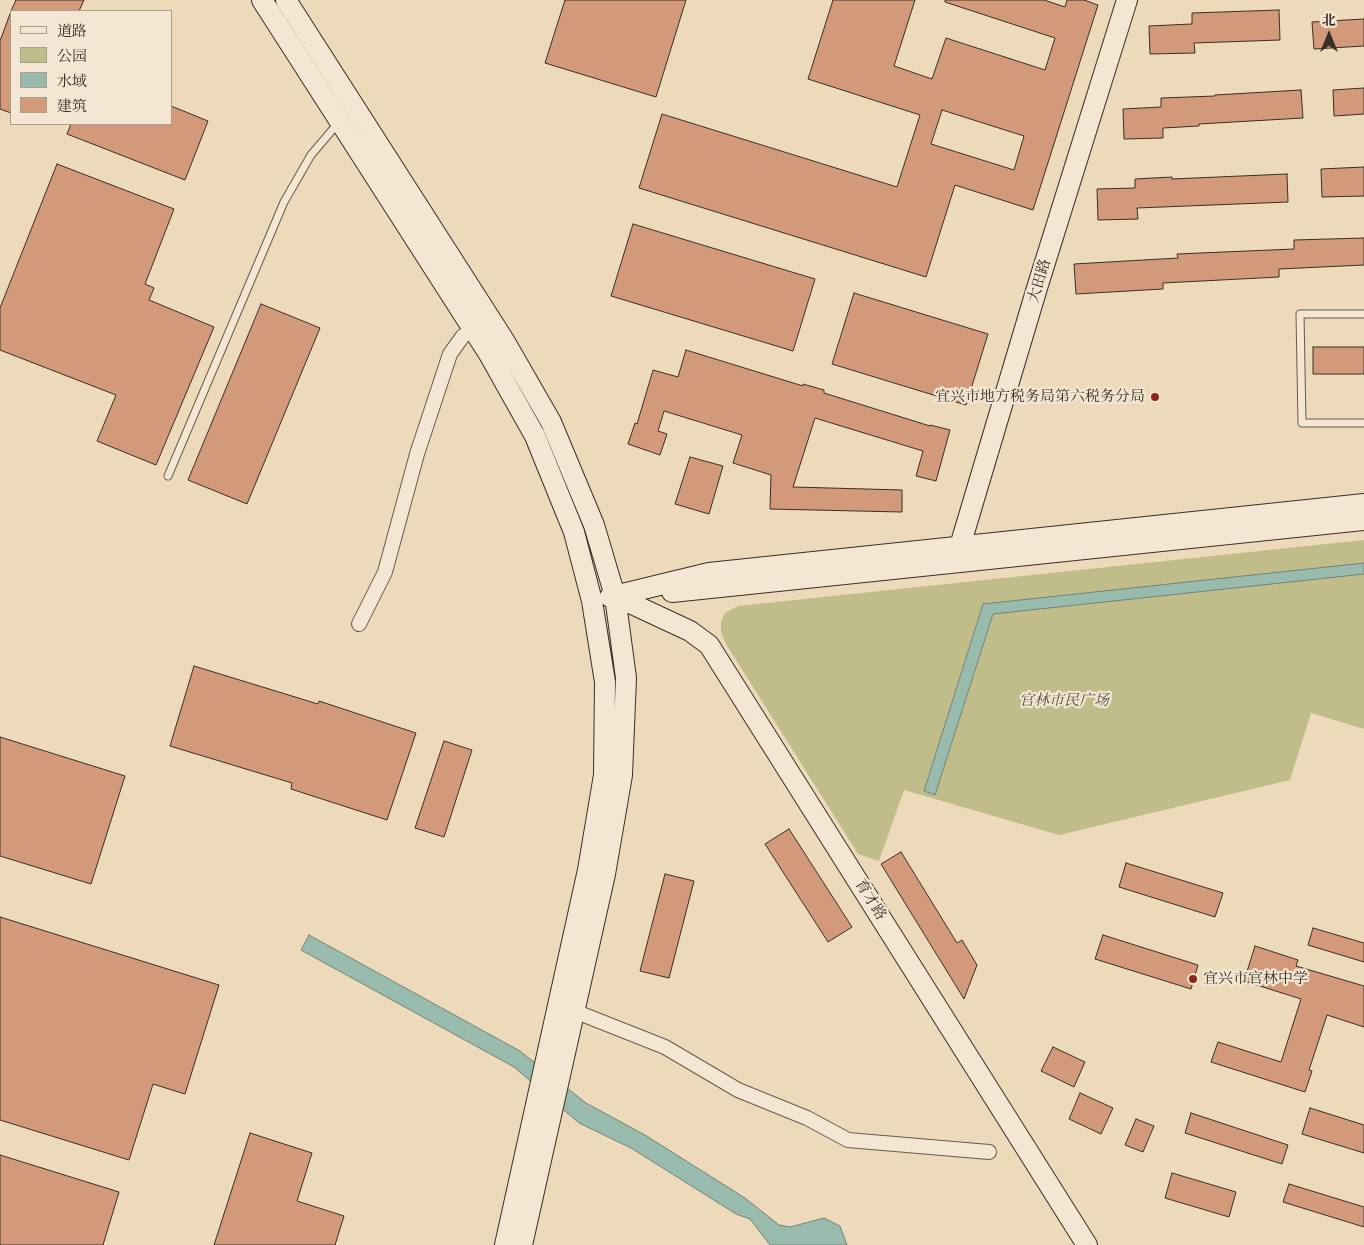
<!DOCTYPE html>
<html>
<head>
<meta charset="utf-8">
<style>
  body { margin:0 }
  #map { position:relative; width:1364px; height:1245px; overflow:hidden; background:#eddabb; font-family:"Gentium Book Plus","Noto Serif SC",serif }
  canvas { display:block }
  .legend { position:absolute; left:10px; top:10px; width:162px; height:115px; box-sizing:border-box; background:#f3e7d3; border:1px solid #a99d8e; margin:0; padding:6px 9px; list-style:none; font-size:15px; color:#392f26 }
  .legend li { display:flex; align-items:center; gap:10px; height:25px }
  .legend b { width:25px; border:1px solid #a99d8e }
  .north { position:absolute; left:1304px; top:10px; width:50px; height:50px; -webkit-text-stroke:4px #f3e7d3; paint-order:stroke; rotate:0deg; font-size:14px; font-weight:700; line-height:20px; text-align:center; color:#392f26 }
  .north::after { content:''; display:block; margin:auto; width:18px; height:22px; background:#392f26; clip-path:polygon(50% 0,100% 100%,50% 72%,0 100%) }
</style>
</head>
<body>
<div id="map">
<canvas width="1364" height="1245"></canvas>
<ul class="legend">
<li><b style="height:6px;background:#f3e7d3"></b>道路</li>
<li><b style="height:14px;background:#c0bd8b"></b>公园</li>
<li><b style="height:14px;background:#99bbae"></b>水域</li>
<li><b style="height:14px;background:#d29a7b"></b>建筑</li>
</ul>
<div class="north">北</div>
</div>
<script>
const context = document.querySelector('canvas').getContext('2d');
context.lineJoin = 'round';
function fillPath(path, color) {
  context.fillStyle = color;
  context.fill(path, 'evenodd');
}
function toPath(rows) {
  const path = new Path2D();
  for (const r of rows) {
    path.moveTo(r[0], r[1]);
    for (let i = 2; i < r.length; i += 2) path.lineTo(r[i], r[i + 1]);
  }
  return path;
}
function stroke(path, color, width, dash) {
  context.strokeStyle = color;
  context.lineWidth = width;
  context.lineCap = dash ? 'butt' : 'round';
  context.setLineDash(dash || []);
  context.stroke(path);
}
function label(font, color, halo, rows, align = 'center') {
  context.font = font + ' "Gentium Book Plus","Noto Serif SC",serif';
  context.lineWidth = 4.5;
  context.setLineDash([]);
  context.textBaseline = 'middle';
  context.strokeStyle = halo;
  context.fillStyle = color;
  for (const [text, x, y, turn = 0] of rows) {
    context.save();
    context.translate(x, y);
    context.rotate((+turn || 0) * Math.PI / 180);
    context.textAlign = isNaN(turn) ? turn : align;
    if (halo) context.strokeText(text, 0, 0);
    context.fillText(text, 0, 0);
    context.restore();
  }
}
fillPath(toPath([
  [1364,540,1364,729,1311,713,1290,780,1059,835,904,790,879,861,858,854,726,644,721,632,721,622,725,613,738,606]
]), '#c0bd8b');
const water = toPath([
  [1364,563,1364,574,993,614,935,795,924,791,983,604,1364,563],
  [309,935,520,1051,586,1103,645,1135,745,1198,779,1225,790,1227,824,1218,840,1226,847,1245,770,1245,750,1219,736,1214,631,1148,579,1123,514,1067,301,950,309,935]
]);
fillPath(water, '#99bbae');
stroke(water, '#738378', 1);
const building = toPath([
  [16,0,84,0,79,11,11,11,16,0],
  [565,0,686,0,656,97,545,63,565,0],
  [833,0,915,0,894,66,932,79,946,38,1045,70,1055,38,945,2,945,0,1044,0,1065,7,1067,0,1084,0,1098,5,1033,210,955,185,926,277,639,188,662,114,897,187,920,115,808,79,833,0],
  [942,110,1024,136,1014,170,931,144,942,110],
  [1279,10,1280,40,1194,43,1195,53,1150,54,1149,26,1192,24,1192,13,1279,10],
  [10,14,11,14,11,113,0,109,0,41,10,14],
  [1364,19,1364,46,1314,49,1312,22,1364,19],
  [1364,88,1364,114,1334,116,1333,90,1364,88],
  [1301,90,1303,118,1199,124,1199,126,1163,128,1163,138,1124,139,1123,109,1161,107,1161,98,1215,96,1215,95,1301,90],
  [171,106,208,121,185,180,67,134,71,124,171,124,171,106],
  [57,164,174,209,145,284,154,288,149,300,214,327,156,465,97,441,116,395,0,350,0,308,57,164],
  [1364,167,1364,196,1322,197,1321,169,1364,167],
  [1287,174,1288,202,1137,208,1138,219,1098,220,1097,189,1135,188,1135,179,1172,177,1172,179,1287,174],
  [633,224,815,279,793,351,611,296,633,224],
  [1364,238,1364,265,1279,269,1279,277,1163,283,1163,289,1076,294,1074,264,1178,258,1177,254,1294,249,1294,240,1364,238],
  [854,293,988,334,966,405,832,364,854,293],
  [261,304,320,328,247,504,188,480,261,304],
  [1313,347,1364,347,1364,374,1313,374,1313,347],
  [686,350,803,386,803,384,824,390,824,393,930,426,930,425,950,430,936,481,916,476,923,451,815,418,793,487,902,490,902,512,770,509,771,475,733,463,742,435,664,411,658,431,667,434,660,455,628,444,635,423,637,424,653,370,678,377,686,350],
  [690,457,723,466,709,514,675,504,690,457],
  [194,666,318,704,319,701,416,733,387,820,291,789,292,783,170,746,194,666],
  [0,737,125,776,91,884,0,856,0,737],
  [444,741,472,750,444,837,415,828,444,741],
  [789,829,852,927,828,942,765,844,789,829],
  [901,852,957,943,962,940,977,965,964,999,881,864,901,852],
  [1126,863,1223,893,1215,917,1119,887,1126,863],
  [665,874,694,881,669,978,640,971,665,874],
  [0,917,219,985,185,1094,153,1084,129,1160,0,1120,0,917],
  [1313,928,1364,943,1364,962,1308,945,1313,928],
  [1103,935,1198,965,1191,989,1095,959,1103,935],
  [1255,946,1298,960,1296,966,1364,986,1364,1027,1327,1015,1309,1070,1312,1071,1305,1092,1211,1062,1218,1042,1281,1062,1301,999,1244,981,1255,946],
  [1053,1047,1085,1062,1074,1087,1041,1071,1053,1047],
  [1080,1093,1113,1108,1101,1134,1069,1119,1080,1093],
  [1310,1108,1364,1125,1364,1153,1302,1134,1310,1108],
  [1191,1113,1288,1145,1282,1164,1185,1133,1191,1113],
  [1136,1119,1154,1126,1143,1152,1125,1145,1136,1119],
  [250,1133,312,1153,297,1201,344,1216,335,1245,214,1245,250,1133],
  [0,1155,119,1192,103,1245,0,1245,0,1155],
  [1172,1173,1236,1192,1229,1217,1165,1198,1172,1173],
  [1289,1184,1364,1207,1364,1227,1283,1202,1289,1184]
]);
fillPath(building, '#d29a7b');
stroke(building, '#392f26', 1);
const lane = toPath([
  [1364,314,1300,314,1302,423,1364,423],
  [168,476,284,202,311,155,339,122]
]);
const street = toPath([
  [359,624,385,572,417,454,450,354,463,336,473,330],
  [574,1011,665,1047,738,1090,807,1118,848,1140,989,1152]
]);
const secondary = toPath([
  [262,0,489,354,535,436,574,532,592,601,605,682,604,775,588,870,505,1245],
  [286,0,505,342,551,422,594,525,615,596,626,678,622,775,605,874,522,1245],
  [961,558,960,546,1037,288,1127,0],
  [672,592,1364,520],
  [615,596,690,631,709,645,1087,1245],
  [610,597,709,573,1364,504]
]);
stroke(lane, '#665a4b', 9);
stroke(street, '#665a4b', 16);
stroke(secondary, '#392f26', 22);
stroke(lane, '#f3e7d3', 7);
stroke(street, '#f3e7d3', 14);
stroke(secondary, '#f3e7d3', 20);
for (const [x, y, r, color] of [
  [1155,397,5,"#8f2418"],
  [1193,979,5,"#8f2418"]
]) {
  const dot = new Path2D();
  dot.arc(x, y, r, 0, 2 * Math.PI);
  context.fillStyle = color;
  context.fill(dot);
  stroke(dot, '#f3e7d3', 2);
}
label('15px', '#392f26', '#f3e7d3', [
  ["大田路",1040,281,-73],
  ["育才路",870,900,58]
]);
label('15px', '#392f26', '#f3e7d3', [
  ["宜兴市地方税务局第六税务分局",1145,397],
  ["宜兴市官林中学",1203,979,"left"]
], 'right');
label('italic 15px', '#544b3a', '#f3e7d3', [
  ["官林市民广场",1064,701]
]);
</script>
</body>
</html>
